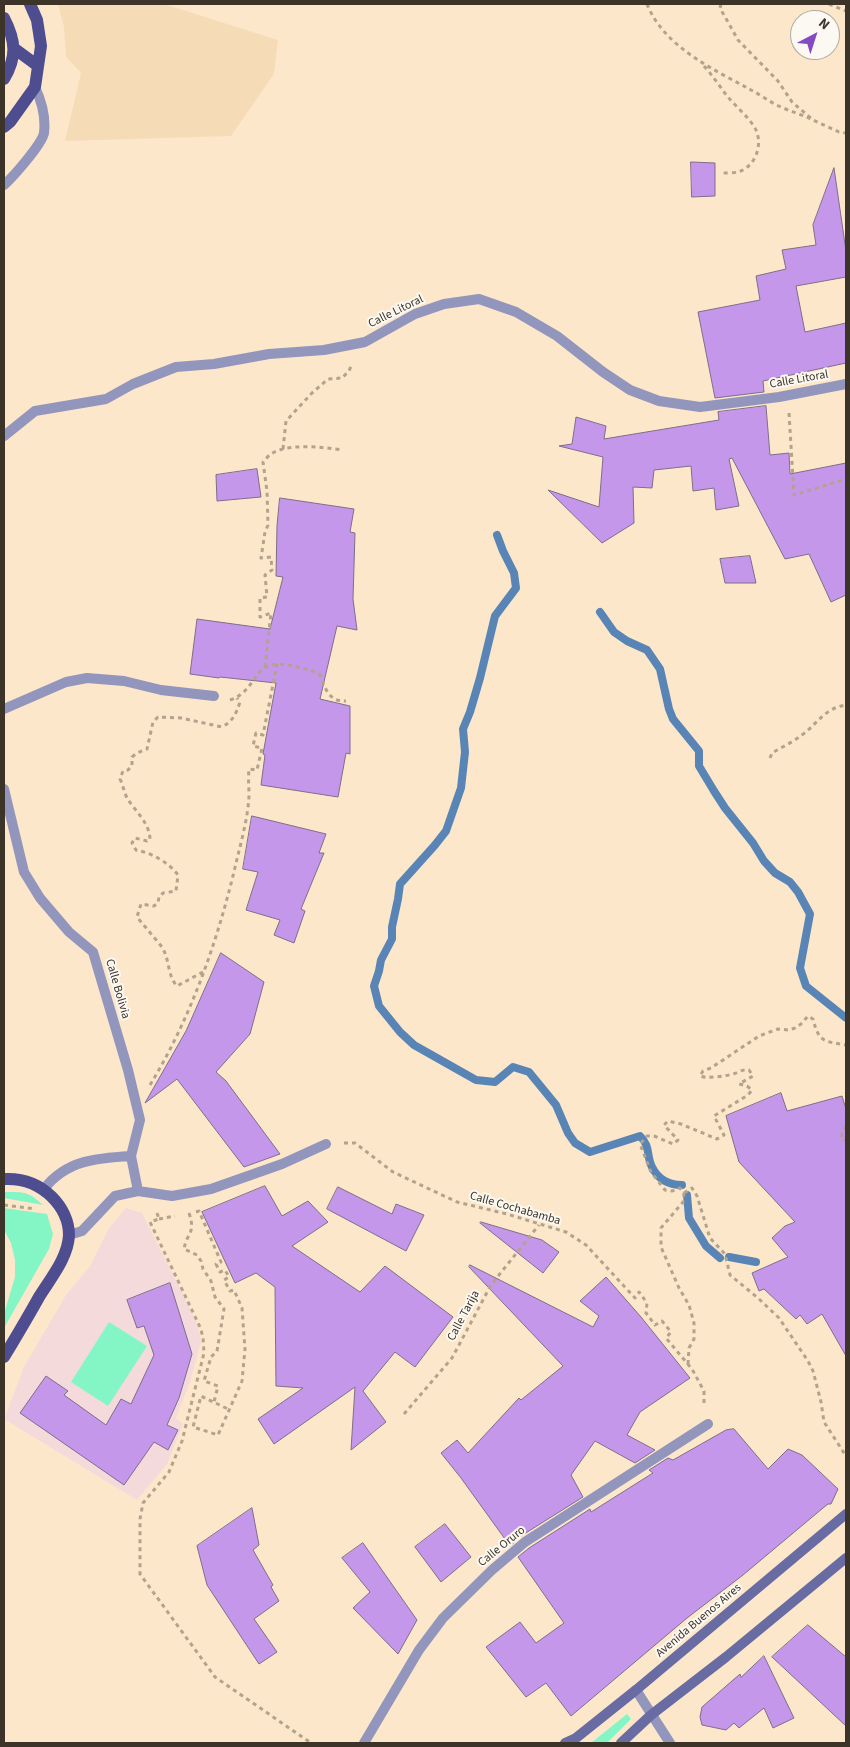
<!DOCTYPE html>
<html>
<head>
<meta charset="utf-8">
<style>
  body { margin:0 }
  #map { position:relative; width:850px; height:1747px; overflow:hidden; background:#fde7ca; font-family:"Source Sans 3",sans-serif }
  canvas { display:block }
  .frame { position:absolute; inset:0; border:5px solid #3c3428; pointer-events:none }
  .north { position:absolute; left:790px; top:10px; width:50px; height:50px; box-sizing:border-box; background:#fcf8f2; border:1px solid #afaaa1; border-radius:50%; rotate:40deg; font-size:14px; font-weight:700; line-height:20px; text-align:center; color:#3c3428 }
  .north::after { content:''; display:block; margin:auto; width:18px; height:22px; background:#844ac1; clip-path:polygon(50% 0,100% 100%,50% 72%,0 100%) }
</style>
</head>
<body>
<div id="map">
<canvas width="850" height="1747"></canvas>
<div class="frame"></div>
<div class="north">N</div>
</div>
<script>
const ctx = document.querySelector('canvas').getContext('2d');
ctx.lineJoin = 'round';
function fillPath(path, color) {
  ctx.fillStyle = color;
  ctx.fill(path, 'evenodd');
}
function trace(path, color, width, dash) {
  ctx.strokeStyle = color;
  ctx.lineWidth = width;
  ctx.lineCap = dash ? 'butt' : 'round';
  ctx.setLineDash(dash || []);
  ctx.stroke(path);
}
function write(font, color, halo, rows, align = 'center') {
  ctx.font = font + ' "Source Sans 3",sans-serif';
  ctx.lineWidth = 4;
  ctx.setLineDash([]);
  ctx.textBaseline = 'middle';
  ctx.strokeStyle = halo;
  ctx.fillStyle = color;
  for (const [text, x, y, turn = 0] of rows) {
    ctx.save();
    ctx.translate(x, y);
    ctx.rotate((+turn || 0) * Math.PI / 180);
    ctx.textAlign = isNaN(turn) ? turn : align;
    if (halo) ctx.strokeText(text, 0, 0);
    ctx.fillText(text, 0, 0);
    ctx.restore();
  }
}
const built = new Path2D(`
  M58,4H164L278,40L274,74L231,136L65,141L81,73L66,57L64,27Z`);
const education = new Path2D(`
  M126,1208L142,1213L198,1325L201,1342L190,1382L176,1418L183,1424L167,1464L137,1500L4,1419L24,1367L66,1295L90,1266L109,1228Z`);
const green = new Path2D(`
  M4,1192C24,1192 28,1191 43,1205L4,1198Z
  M4,1208L47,1214L53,1234L49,1249L4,1328V1314L15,1277V1260L11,1243L4,1230Z
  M109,1322L147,1346L108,1406L71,1382Z
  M627,1714L631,1719L607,1743H591Z`);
const stream = new Path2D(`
  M497,535L503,551L514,573L516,588L495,616L480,678L470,712L463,729L465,752L461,788L446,831L435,845L400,884L398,899L392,927V939L381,960L379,971L374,986L379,1006L400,1032L414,1045L476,1080L495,1082L513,1067L529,1072L556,1105L568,1133L575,1143L590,1152L640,1136C651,1147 646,1155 652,1167C658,1179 669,1185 682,1185
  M600,612L614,632L627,641L647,650L660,669L669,709L673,719L699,751V766L714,791L725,808L753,843L764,861L775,873L790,882L798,892L810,914L800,968L806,986L846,1018
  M687,1195L689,1218L706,1246L720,1258
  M729,1257L756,1262`);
const building = new Path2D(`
  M691,162L715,163V196L692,197Z
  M834,168L846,251V277L796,286L805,332L846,323V363L763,381L764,392L715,398L698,312L760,300L756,276L786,269L782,250L816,245L813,225Z
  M766,406L770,455L789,453L790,474L846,463V595L831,602L809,554L785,559L732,458L729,459L739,506L716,510L714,488L693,491L691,466L654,470L652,488L633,487L634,523L602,543L548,490L599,507L603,457L559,446L572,444L576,417L606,426L604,439L719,420L718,412Z
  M257,469L261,497L217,501L216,475Z
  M280,498L354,509L350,532L355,533L353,599L357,630L337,626L320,699L350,706V754L346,753L338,797L261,785L265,755L263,754L276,683L220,677L219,678L190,674L197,619L270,629L283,577L276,576L277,526Z
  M750,556L756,583H725L720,559Z
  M252,816L326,834L319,853H324L301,909L305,911L294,943L274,935L280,920L246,910L258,872L243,869Z
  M221,953L264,982L250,1034L216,1072L226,1081L280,1154L244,1167L177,1079L145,1103L186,1031Z
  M781,1093L787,1111L842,1096L846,1109V1356L822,1314L807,1324L800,1315L796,1319L764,1289L759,1291L752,1273L788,1257L772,1238L785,1226L795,1222L739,1162L726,1116Z
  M265,1186L282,1216L308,1201L328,1222L292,1246L360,1292L385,1266L453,1317L415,1367L395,1352L363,1391L386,1422L351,1450L355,1387L274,1444L258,1419L303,1388L276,1386L275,1287L256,1273L235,1283L202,1212Z
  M338,1187L392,1214L396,1204L424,1215L406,1251L327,1209Z
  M481,1222L542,1240L559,1252L543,1273L480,1223Z
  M470,1265L593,1327L599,1316L580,1301L606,1277L641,1317L690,1378L640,1412L627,1435L655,1450L635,1463L595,1441L571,1475L583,1497L521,1536L510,1546L461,1478L441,1453L457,1440L468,1453L519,1398L521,1400L563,1366L469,1267Z
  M170,1283L192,1354L179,1398L167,1425L178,1430L168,1450L154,1442L124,1485L20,1413L46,1376L68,1391L64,1395L106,1425L121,1399L131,1404L154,1355L144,1326L137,1328L127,1300Z
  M734,1429L768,1469L788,1449L802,1455L838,1489L831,1504H828L823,1508L743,1575L687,1618L571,1716L546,1683L526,1697L486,1647L520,1622L536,1643L564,1623L518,1557L529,1548L590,1509L591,1512L653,1473L649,1470L668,1458L673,1460L726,1430Z
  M252,1508L259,1545L253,1550L273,1585L271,1587L279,1601L254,1619L277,1652L259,1664L207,1585L197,1546Z
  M445,1524L471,1557L441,1582L415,1547Z
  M363,1543L417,1620L398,1654L353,1608L370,1592L342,1558Z
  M808,1625L846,1657V1726L772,1657Z
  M764,1656L794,1718L773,1728L764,1708L739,1728L734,1723L726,1730L702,1725L700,1717L702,1707L740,1674L741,1677Z`);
const path = new Path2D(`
  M647,4C664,47 713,69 751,90C761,95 771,103 781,107C792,112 803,115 813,120
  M721,4L720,8L738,40L778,81L792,102L813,120L839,132L846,133
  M829,4L846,11
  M704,66C713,76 720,87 728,97C737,108 750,118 756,130C763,146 755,167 738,172C734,173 727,173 723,173
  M789,413L794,495L846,479
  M283,449L286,421L312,393L328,379L342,378L349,371L352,364
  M265,667L271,613L260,617V598L267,597L265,575L272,570L271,557L261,558L265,532L268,525L267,491L263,462C265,460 268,456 271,454C287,443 323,447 342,450
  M230,700C261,690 249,654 298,667C305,669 314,670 320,675C325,687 328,702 346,701
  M770,758L772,753C782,747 793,742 802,735C818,723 825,708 846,705
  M203,972L177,986C167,975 170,960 162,947L137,917L141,904L154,906L158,903L159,897L163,893L176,891L178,875C168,862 152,853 136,850L132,843L135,838L147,841L150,840C150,823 135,811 127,798C124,792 123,785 120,779L123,771L128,770L132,766V757L137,753L147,749L153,722L158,717L181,718L222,727C233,721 236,714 240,702L237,698
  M150,1085C192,1016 219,937 237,859C242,839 248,816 249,796C249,787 248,778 249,769L257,770L262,748L253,746L256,733L263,735L277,664
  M846,1126L842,1133V1139L846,1141
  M344,1143H355L393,1172L457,1202L507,1214L566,1232L586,1245L635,1298L639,1292L647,1303L646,1313L655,1325L662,1321L671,1332L666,1338L692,1369L704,1391V1407
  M684,1193L692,1188L697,1196L710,1238L725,1254L730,1275L758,1298L779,1318L808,1361L813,1371L821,1402L824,1422L846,1456
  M4,1205L35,1209
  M196,1212L199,1211L221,1262L216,1264L220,1272L225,1270L229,1277L224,1280L230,1291L234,1290L242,1308L245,1349L242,1381L218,1435L193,1427L201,1396L230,1410
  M157,1213L159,1219L150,1222L200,1327L203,1337L204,1353L182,1441L169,1472L143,1503L140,1519V1574L215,1677L311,1743
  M189,1213C196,1234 187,1232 184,1249L197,1255L201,1261L203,1269L211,1281L215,1297L224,1309L217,1351L211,1357L204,1381L218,1386L214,1402
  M159,1219L175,1216
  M688,1364L689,1348L694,1339V1323L689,1305L679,1288L661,1247V1228L683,1202L684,1193L680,1188L672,1191L665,1190L651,1172L640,1144L647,1136H654L673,1144L678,1140L664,1125L668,1121L681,1124L717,1139L724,1135L714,1116L748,1095L752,1090L747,1086L739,1084L753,1076L749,1070C742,1069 740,1072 733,1074C726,1076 706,1079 700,1076L703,1071L711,1068L759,1036L778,1029L789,1030L795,1028L801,1024L808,1016L813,1019C819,1043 824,1041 846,1045
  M404,1414L452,1358L491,1285L539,1225`);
const street = new Path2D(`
  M4,185C13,177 42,144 44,133C46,116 42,102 35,87
  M4,436L35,411L106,399L133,384L176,367L214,364L269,354L324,350L365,342L415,314L444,304L479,299L516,312L557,336L603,372L630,390L659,401L700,407L779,397L846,384
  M4,709L66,682L87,678L124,681L161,690L214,696
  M4,789L24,872L40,898L69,932L93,952L128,1070L140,1120L131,1156L138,1191
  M44,1189C66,1160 97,1158 131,1156
  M69,1235L82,1231L115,1196L138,1191L172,1196L211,1189L282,1164L326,1144
  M636,1690L670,1743
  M364,1743L419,1650L443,1618L492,1570L525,1542L708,1424`);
const secondary = new Path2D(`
  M565,1743L576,1738L636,1690L846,1514
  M621,1743L651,1715L726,1657L846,1558`);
const primary = new Path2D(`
  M4,18C16,41 17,57 4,79
  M15,49L38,66
  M4,127L10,122L35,87L41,46L37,20L30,4
  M4,1179C23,1178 39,1184 52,1197C62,1207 69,1221 69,1235C68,1258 50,1279 39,1297C28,1317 16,1337 4,1357`);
const streetNames = [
  ["Calle Litoral",396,312,-26],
  ["Calle Litoral",799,380,-10],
  ["Calle Bolivia",117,989,74],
  ["Calle Cochabamba",515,1209,16],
  ["Calle Tarija",464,1316,-62],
  ["Calle Oruro",502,1547,-39],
  ["Avenida Buenos Aires",699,1621,-40]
];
fillPath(built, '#f6dbb7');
fillPath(education, '#f5dadb');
fillPath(green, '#84f6c5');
trace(stream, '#5885b5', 8);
fillPath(building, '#c597eb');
trace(building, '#7c6e89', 1);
trace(path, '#b3a28c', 3, [4, 4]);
trace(street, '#9295bc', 10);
trace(secondary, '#696ba3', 10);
trace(primary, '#4d4d90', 12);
write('12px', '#3c3428', '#fcf8f2', streetNames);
</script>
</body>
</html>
